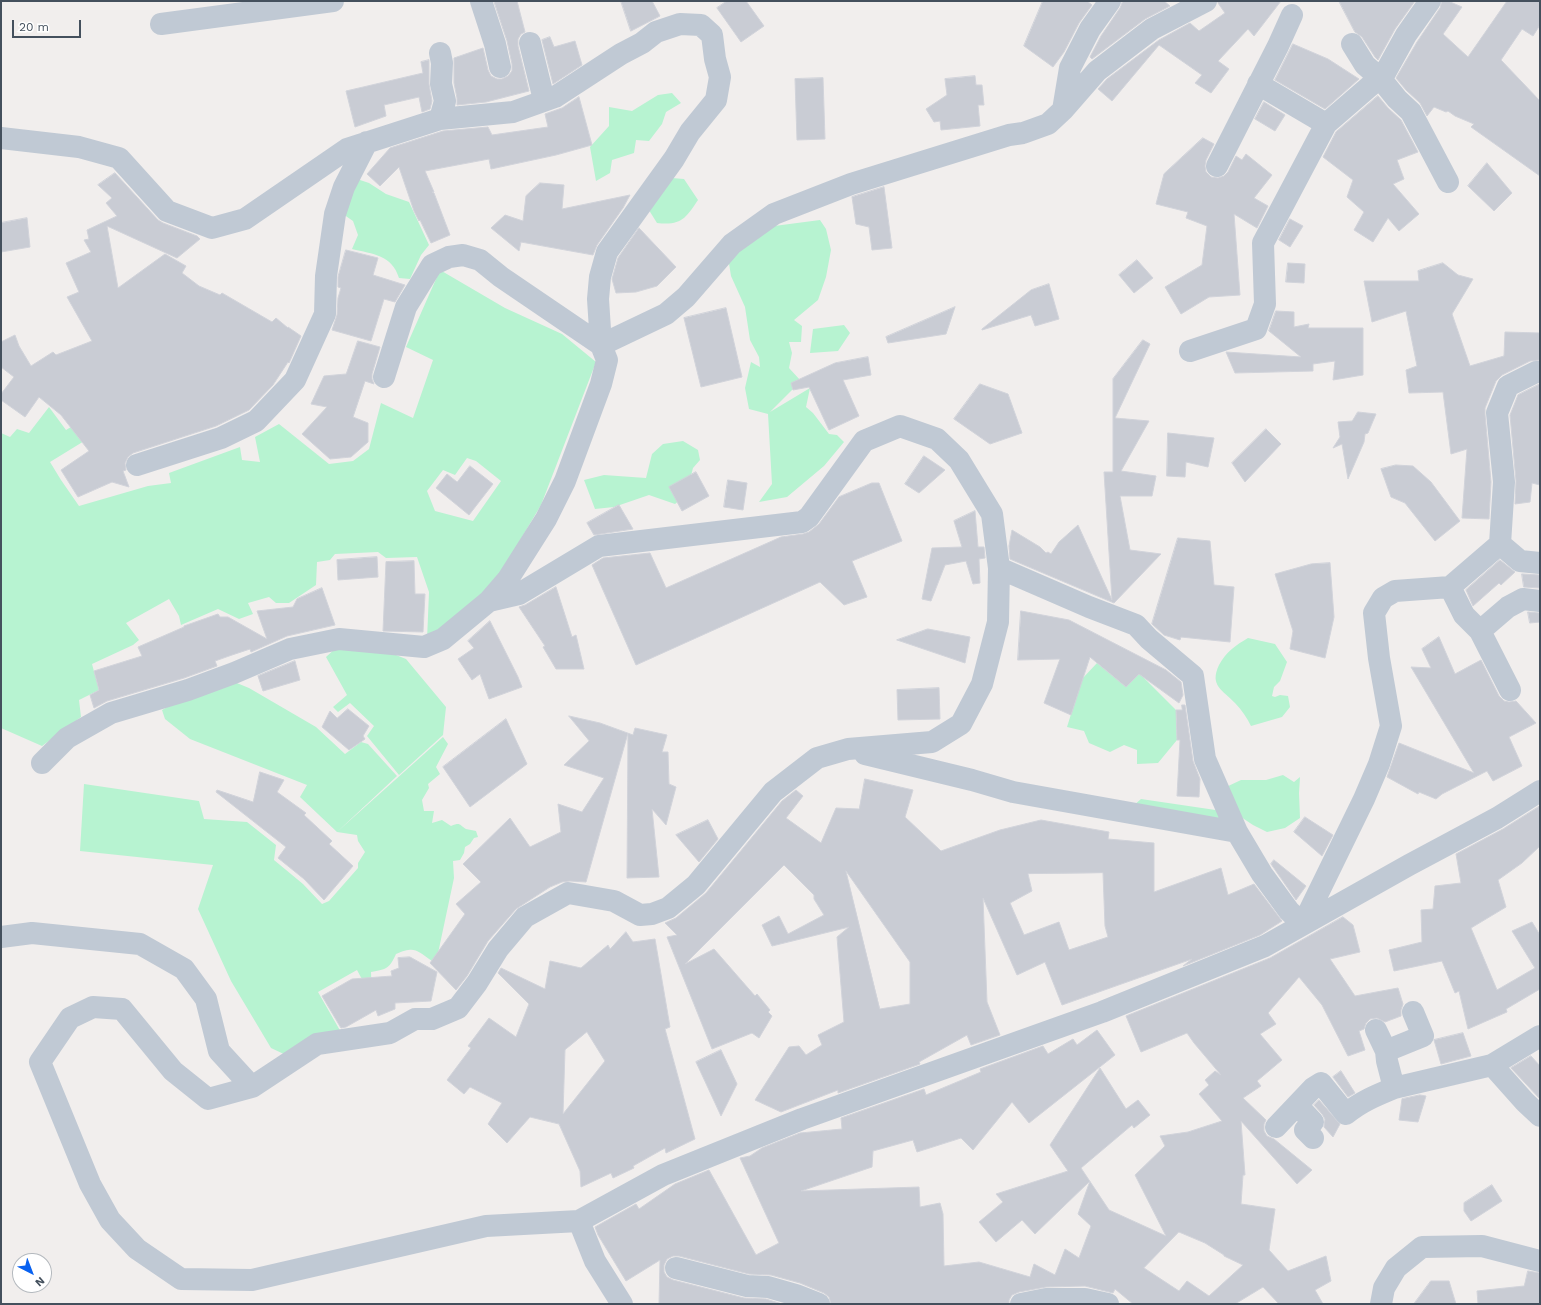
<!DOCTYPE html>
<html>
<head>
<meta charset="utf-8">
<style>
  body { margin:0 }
  #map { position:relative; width:1541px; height:1305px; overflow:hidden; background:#f1eeed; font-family:"Work Sans",sans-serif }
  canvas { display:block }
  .frame { position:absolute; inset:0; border:2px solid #44505d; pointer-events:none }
  .north { position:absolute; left:12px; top:1253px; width:40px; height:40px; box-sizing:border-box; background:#fff; border:1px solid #b4b9be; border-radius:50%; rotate:138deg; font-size:11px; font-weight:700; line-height:16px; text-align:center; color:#44505d }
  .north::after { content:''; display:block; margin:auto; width:14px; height:18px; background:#0861f0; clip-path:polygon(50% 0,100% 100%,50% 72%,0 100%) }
  .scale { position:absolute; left:12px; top:20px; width:69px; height:18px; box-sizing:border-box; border:2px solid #44505d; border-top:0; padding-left:5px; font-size:12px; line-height:14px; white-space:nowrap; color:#44505d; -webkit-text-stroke:3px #fff; paint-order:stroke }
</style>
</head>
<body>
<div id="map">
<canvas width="1541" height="1305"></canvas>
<div class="frame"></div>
<div class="north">N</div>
<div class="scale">20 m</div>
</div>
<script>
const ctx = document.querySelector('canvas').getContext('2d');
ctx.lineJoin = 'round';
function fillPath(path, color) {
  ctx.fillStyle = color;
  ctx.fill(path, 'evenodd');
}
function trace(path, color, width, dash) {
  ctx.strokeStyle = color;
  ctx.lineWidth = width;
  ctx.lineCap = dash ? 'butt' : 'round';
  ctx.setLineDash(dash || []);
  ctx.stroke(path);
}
const green = new Path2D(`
  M672,93L681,103L666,112L662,124L649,141L636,140L634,153L612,160L610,173L596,181L590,147L609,126V107L632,111L658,95Z
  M672,178L684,179L698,200C686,218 681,226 657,223L647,207Z
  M357,179L369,183L386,194L409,202L429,245L421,255L410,279L399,278C392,255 373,254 352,249L358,235L353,221L340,212Z
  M820,220L826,229L831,250L826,277L818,300L794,320L802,326L801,342H789L792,353L789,368L801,381L770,412L810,388L806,407L813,413L829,434L837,435L844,442L824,466L787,497L759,502L772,484L768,414L749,409L745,388L751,362L760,367L759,357L750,340L745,307L731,276L728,257L759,228Z
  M440,270L505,308L562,334L596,362L541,505L490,591L427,640L429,592L417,557L386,558L378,552L335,554L330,560L317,562L316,585L289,603H276L269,597L248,603L253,614L239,619L218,609L181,625L179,616L169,599L126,623L139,640L133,645L92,664L99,690L79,700L81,717L42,746L1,728V433L10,437L17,429L29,433L49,407L66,430L84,419L94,435L50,462L61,480L79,506L148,486L171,483L169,473L240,447L242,460L260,462L255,437L279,424L329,464L353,461L369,449L381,403L413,418L433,360L406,347ZM467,458L476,461L501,481L473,521L435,511L427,491L443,470L455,475Z
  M844,325L850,333L838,351L810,353L813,329Z
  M683,441L698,450L700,460L693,468L686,495L675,504L649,495L614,507L595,509L584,480L604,475L646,478L652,454L663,444Z
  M1248,638L1275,644L1287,662L1280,681L1274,687L1272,696L1275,697L1280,695L1288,696L1290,707L1282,717L1251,726C1247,718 1242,710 1235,703C1223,690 1209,686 1219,665C1226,652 1236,645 1248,638Z
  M338,646H373L406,659L446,707L443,735L399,775L367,736L374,726L350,703L338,712L333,707L347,695L326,657Z
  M1097,663L1126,687L1139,673L1176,710L1177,740L1158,763L1137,764V750L1124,745L1110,752L1089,743L1084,731L1067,727L1082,679Z
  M222,677L249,688L316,727L345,754L361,742L368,744L397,776L337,832L300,797L307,785L190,739L165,719L162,710Z
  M443,737L448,744L436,767L440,774L428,784L429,788L422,800L424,811H434L432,823L442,820L451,826C461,822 459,825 466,829C469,830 473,830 476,831L478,837L474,838L470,844L465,847L464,853L460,860L453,861L454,878L437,958L432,961C416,950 415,946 396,954C389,969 387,969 371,972L372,998L357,970L318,992L342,1034L288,1056L271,1048L231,981L198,909L213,865L80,851L84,784L199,801L204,819L247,822L276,845L274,860L303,884L322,904L329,901L358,868V863L365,852L358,841L357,835L337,832Z
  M1283,775L1294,782L1300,777L1299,793L1300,818L1285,828L1267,832L1253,825L1238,815L1224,788L1241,780H1266Z
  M1141,799L1229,812L1233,822H1152L1131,824L1128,822L1118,819Z`);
const building = new Path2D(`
  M494,1H517L525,32L521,34L518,39V46L529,91L486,102L457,105V98L454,83V58L483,48L488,70L491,76L497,79H502L508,76L512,71V64L507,41Z
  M621,1H652L660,16L631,31Z
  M727,1H746L764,26L741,42L717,8Z
  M1043,1H1087L1092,5L1079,23L1064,52L1053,67L1024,46Z
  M1123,1H1164L1170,6L1145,19L1092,59L1090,57L1101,36L1120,8Z
  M1218,1H1281L1254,36L1248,29L1218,61L1229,69L1211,93L1195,83L1202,75L1159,45L1112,101L1098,89L1107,79L1159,40L1190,23L1199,31L1225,13L1218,3Z
  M1339,1H1415L1395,29L1378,60L1375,57L1362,37L1355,32Z
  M1442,1H1448L1462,7L1443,34L1468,57L1507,1H1540V25L1533,36L1522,29L1501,60L1540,101V176L1471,127L1474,124L1455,116L1448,111L1446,112L1434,107L1427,116L1420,103L1406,90L1396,78L1417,42L1440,8Z
  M550,37L554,47L575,41L582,65L553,84L542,40Z
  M1293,44L1328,59L1359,79L1325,109L1275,80Z
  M429,60V84L432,101L430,109L422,112L419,97L384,105L386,116L355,127L346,91L423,73L421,62Z
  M975,76L976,85H982L984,105H978L980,126L941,130L940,121L934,122L926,109L947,95L945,79Z
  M823,78L825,139L797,140L795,79Z
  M1378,96L1388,108L1401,120L1418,152L1397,160L1404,179L1393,184L1419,214L1399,231L1388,218L1373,242L1354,230L1364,212L1347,197L1353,180L1323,157L1336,132Z
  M579,97L592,145L556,155L491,169L489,159L425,171L434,192H432L434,193L450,235L431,243L420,220L419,221L414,211L399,167L380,186L367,174L390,148L443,131L488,127L492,135L548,127L545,114L562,108Z
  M1264,102L1285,115L1275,131L1255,119Z
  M1203,138L1214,144L1206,160L1205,166L1206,172L1211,177L1218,178L1224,176L1228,172L1236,156L1242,160L1246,154L1272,175L1254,198L1268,206L1257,228L1234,214L1240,295L1209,297L1181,314L1165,287L1202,265L1207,226L1186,218L1188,212L1156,204L1164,174Z
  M1487,163L1512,193L1494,211L1468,186Z
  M115,173L158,220L163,223L197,236L200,239L177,258L107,226L118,288L165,254L186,266L182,273L199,286L220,295L222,293L272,322L276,318L288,328V327L301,336L289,363L288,362L273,385L249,410L216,426L133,453L128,457L125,463L126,470L123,471L129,487L112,482L78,497L61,470L89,451L61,415L39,397L25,417L1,400V394L14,377L1,367V342L15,335L19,346L31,366L53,352L56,355L92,341L67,297L79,292L66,263L91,252L84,240L89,239L87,230L117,216L106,203L112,198L98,185Z
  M540,183L564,185L562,209L630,195L623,208L597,245L593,255L521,242L519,251L491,228L505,215L523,221L526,196Z
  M884,187L892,248L872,250L869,227L856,224L852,197Z
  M27,218L30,247L1,252V223Z
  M1290,219L1303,226L1290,247L1279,240Z
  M639,228L676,267L657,286L636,292L616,293L612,279L618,258Z
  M346,250L378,258L373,275L405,285L395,302L384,299L371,341L332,330L337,315L338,298L341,288L338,287V277Z
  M1137,260L1153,278L1134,293L1119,275Z
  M1288,263L1305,264L1304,283L1286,282Z
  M1443,263L1458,275L1473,279L1452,314L1470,366L1504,356L1505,332L1540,333V360L1530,361L1502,375L1496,381L1485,408V414L1491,482L1489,519L1462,518L1467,449L1451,454L1443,392L1409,393L1406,370L1417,366L1406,311L1372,322L1364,281H1419L1418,271Z
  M1049,284L1059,319L1035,326L1031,315L982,330V329L1031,290Z
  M955,307L946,334L888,343L886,337Z
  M726,308L742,377L701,387L684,318Z
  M1276,311L1294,312V327L1309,324L1308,328H1363V375L1333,380L1335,361L1313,364V371L1235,373L1226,352L1301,357L1269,331Z
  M1143,340L1150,344L1115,418L1149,421L1121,471L1156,476L1152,496H1120L1130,550L1161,554L1114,603L1010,559L1009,546L1012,530L1040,547L1046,553L1048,552L1051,554L1059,542L1078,525L1112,600L1104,472H1113V379Z
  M358,341L380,347L372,374V379L374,384L365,381L353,417L368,423V442L351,457L330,459L302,434L327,407L311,404L324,376L346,374Z
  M868,357L871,375L843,380L859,416L829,430L809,387L793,390L791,383L835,363Z
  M980,384L1008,394L1022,433L990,444L954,419Z
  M1540,384V485L1532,483L1530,502L1515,504L1516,481L1510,415L1518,395Z
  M1358,412L1376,414L1368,433L1365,434L1364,442L1348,479L1342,444L1333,448L1340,437L1338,422L1352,421Z
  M1266,429L1281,444L1245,482L1232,463Z
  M1168,433L1214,438L1208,467L1186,462L1185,477L1167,476Z
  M924,456L945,470L919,493L905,484Z
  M1396,465L1413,466L1431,482L1460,521L1435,541L1405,503L1391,497L1381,469Z
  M470,466L493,484L469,515L436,488L447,474L457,482Z
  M696,472L709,496L682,511L669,487Z
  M728,480L747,483L743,510L724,507Z
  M872,483H879L902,541L852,561L867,597L844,605L820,582L636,665L592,565L603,558L650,553L666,588L781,537L803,534L809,532L819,524L839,497Z
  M619,505L633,529L594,535L587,523Z
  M975,511L978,547H984L985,558L979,559L980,583L973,584L966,561L945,565L931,601L922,599L932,548L962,547L954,521Z
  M1178,538L1210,541L1214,585L1234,587L1230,642L1181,637L1180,640L1164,635L1152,624Z
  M377,557L378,577L338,580L337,560Z
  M1500,560L1515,572L1501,585L1499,583L1473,606L1466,590Z
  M414,561L415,594H425L423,632L383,631L386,562Z
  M1330,563L1334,617L1325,658L1290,649L1293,631L1275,574L1311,564Z
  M1522,574L1540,575V588L1524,587Z
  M556,587L572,637L576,635L584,669H556L543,647L545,646L519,607L525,605Z
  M322,588L335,625L287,636L251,652L250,649L232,655L215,661L217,666L184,678L107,701L94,708L90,695L99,690L94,671L142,656L138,647L184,627V626L218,614L220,617H228L267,639L257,611L293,607L297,599Z
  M1021,611L1069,620L1166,670L1181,682L1183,695L1179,703L1139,674L1126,687L1090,657L1071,715L1044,703L1060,659L1018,660Z
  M1528,612L1540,613V622L1530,623Z
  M490,621L518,677L522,687L489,699L480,674L472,680L458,659L474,648L468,641Z
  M928,629L970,637L965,663L897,640Z
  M1439,637L1455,674L1481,660L1499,696L1504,701L1509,702L1516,701L1536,723L1509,737L1522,766L1493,781L1487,771L1442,794L1436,799L1419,792L1418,794L1387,777L1399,743L1474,773L1411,667L1431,668L1422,649Z
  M295,661L300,680L263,691L258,676Z
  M939,688L940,719L898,720L897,690Z
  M1182,705H1185L1193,761L1200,779L1199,797L1177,796L1180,740H1177L1176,710H1182Z
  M348,709L369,726L363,736L365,739L349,750L322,727L330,711L337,718Z
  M569,716L600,723L633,735L635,728L667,735L662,752H668L669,784L676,787L666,825L652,809L659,877L627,878L628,733L586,882L570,881L562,882L550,887L516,909L488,941L467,976L456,990L430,963L465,914L456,904L481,882L463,864L510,818L530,847L561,832L558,804L582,812L604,778L564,765L589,741Z
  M506,719L527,764L470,807L443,767Z
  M260,772L284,780L277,792L306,813L304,815L332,841L329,844L353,866L324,900L304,879L278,858L286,847L216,792L217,790L253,802Z
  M865,779L913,790L905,817L941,851L1000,830L1041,820L1109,832L1108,839L1154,843V892L1221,868L1228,895L1254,884L1282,921L1260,935L1183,966L1192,959L1062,1005L1045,962L1017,975L983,898L987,1002L1000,1035L971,1045L967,1035L919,1062L920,1064L838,1093V1090L781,1112L755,1100L789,1047L799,1046L806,1055L822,1045L818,1035L844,1022L837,937L849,927L772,946L762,925L779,916L788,934L824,915L814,899V895L784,865L685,964L714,949L755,996L757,994L770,1010L768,1012L772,1016L759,1038L752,1033L712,1049L667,937L677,935L665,923L676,918L706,893L782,801L796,790L803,796L786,818L821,843L836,808L859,809ZM846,871L910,962V1004L880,1009ZM1103,873L1105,926L1108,937L1069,950L1059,922L1024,935L1010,903L1032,891L1028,874Z
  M1540,806V846L1522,863L1498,880L1506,907L1471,928L1497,990L1535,968L1512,931L1532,922L1540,935V989L1506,1009L1507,1012L1468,1029L1459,991L1455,993L1442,961L1394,971L1389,950L1422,942L1421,910L1433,909L1435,886L1461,883L1456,854L1503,829Z
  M1305,817L1333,835L1322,856L1294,832Z
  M708,820L718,839L699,862L676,835Z
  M1274,860L1306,886L1296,900L1271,864Z
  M1343,917L1353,925L1360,952L1330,959L1355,996L1398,988L1403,1004L1401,1010V1016L1385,1022L1377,1018L1370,1019L1366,1023L1364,1029L1359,1031L1365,1050L1348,1056L1322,1005L1299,977L1268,1013L1276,1024L1260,1034L1282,1060L1257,1081L1261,1086L1243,1098L1266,1120L1264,1124V1131L1267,1136L1274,1139L1312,1170L1297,1184L1241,1121L1245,1175H1243L1241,1204L1275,1209L1269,1250L1288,1271L1326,1256L1331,1281L1315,1290L1323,1304H1279L1263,1287L1235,1304H1133L1115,1289L1113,1293L1085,1286L1046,1287L1019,1292L1012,1295L1009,1300V1304H831L829,1297L824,1293L800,1283L771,1275L749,1274L679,1256H673L667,1259L664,1265V1272L667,1277L673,1280L744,1298L766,1299L782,1304H659L660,1260L626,1281L598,1235L595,1227L636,1204L639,1209L675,1184L709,1170L756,1255L779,1243L740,1158L750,1156L762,1148L800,1133L842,1129L841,1118L924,1089L926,1095L981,1072L980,1069L1043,1046L1048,1054L1073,1039L1077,1045L1097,1030L1115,1055L1029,1123L1012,1102L973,1150L961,1138L917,1152L913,1140L873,1151L872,1167L801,1191L919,1187L920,1207L940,1203L943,1214L944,1266L979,1262L1030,1277L1034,1264L1055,1275L1065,1249L1079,1258L1091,1226L1078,1214L1090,1181L1035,1234L1022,1220L996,1242L979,1222L1003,1202L996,1194L1068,1171L1050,1145L1100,1068L1126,1109L1138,1100L1150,1115L1134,1128L1132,1125L1081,1168L1109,1210L1166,1236L1135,1175L1165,1146L1160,1136L1188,1132L1222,1121L1199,1094L1209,1085L1205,1080L1215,1071L1221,1075L1194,1043L1187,1033L1141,1052L1126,1016L1270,958ZM1179,1232L1205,1243L1224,1255V1256L1243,1265L1209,1296L1187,1281L1179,1291L1144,1268Z
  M626,932L633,942L655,939L670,1027L665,1029L695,1139L666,1153L665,1148L633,1166L634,1168L613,1178L611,1173L581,1187L580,1171L559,1124L530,1117L507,1143L488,1124L502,1103L470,1087L464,1094L447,1080L471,1048L468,1046L489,1018L516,1037L529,1004L498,973L501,968L545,989L550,961L581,968L608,945L610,949ZM587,1032L605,1061L563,1114L565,1050Z
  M410,957L437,972L431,1001L395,1003V1009L378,1016L376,1010L346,1027L341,1028L322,996L352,979L392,976L391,971L399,968L398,958Z
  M1463,1033L1471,1056L1441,1064L1434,1040Z
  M721,1050L737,1084L721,1116L696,1062Z
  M1531,1056L1540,1066V1099L1511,1068Z
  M1341,1071L1355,1093L1348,1097L1333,1077Z
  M1420,1095L1426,1096L1418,1122L1399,1120L1402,1099Z
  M1319,1100L1340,1124L1333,1137L1324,1127L1325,1119L1322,1114L1314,1105Z
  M1492,1185L1502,1201L1471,1221L1464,1211V1203Z
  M1528,1271L1540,1273V1304H1478L1477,1291L1524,1286Z
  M1431,1281H1449L1456,1304H1414Z`);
const street = new Path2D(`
  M481,1L495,44L500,67
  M161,24L333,1
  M530,43L544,100
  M1352,44L1365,65L1380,78L1397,99L1411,112L1448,182
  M1258,84L1326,124
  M1063,110L1097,71L1152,29L1206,1
  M440,119L445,101L441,84L442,63L440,53
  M1,138L79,147L119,158L167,211L212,228L245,219L347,149L440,119L513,112L555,97L621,54L642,43L656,32L680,24L701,25L712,35L715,59L720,77L716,100L690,132L674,159L607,252L600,277L598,299L601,345L666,314L686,297L732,244L774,214L851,184L1009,135L1023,133L1048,124L1063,110L1070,68L1090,29L1110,1
  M1217,166L1278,46L1292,15
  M1190,351L1256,329L1265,304L1263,243L1326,124L1385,73L1406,35L1430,1
  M384,377L406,307L432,265L449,257L463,255L480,260L501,277L601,345L607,360L601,384L565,481L546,519L508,579L489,601L519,594L599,546L802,522L809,517L864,441L900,426L937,439L959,460L992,514L999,568L998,622L982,684L961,724L932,742L848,749L817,758L773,792L696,885L668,908L652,914L640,915L614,901L568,893L525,917L498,949L477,983L458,1008L432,1019H415L390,1033L317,1044L252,1087L208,1099L173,1071L122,1009L93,1007L70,1018L40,1062L90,1184L110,1220L137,1249L181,1279L252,1280L486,1226L579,1221L663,1175L802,1119L1102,1012L1265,946L1409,865L1497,818L1540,791
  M137,465L221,438L256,421L295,380L325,314L326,276L335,214L344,187L367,142
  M1500,544L1520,561L1540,563
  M999,568L1089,607L1136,625L1149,639L1193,676L1205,759L1237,832L1262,874L1289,911L1303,924L1364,799L1379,764L1391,726L1379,658L1374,613L1383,598L1395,591L1450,587L1500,544L1504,482L1497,413L1508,386L1536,372H1540
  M1450,587L1464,615L1480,631L1510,690
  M1480,631L1508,607L1523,599L1540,601
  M865,754L972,780L1013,792L1237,832
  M42,763L67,738L111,713L188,690L234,673L290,649L339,639L424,647L443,639L489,601
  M1,937L32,933L140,944L184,969L206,999L219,1051L252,1087
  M1376,1030L1386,1051L1423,1036L1413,1012
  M1492,1065L1525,1102L1540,1116
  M1394,1088L1492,1065L1540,1036
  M1297,1105L1313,1122L1305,1130L1313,1138
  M1276,1127L1313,1088L1321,1083L1346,1114C1360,1102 1377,1095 1394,1088L1387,1061L1386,1051
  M579,1221L595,1261L622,1304
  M676,1268L747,1286L768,1287L796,1295L819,1304
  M1021,1304L1046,1299H1085L1108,1304
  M1381,1304L1384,1288L1396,1268L1422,1247L1482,1246L1540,1261`);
fillPath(green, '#b7f3d1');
fillPath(building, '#c9ccd4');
trace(building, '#d1d3da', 1);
trace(street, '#c0c9d4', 22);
</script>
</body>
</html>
